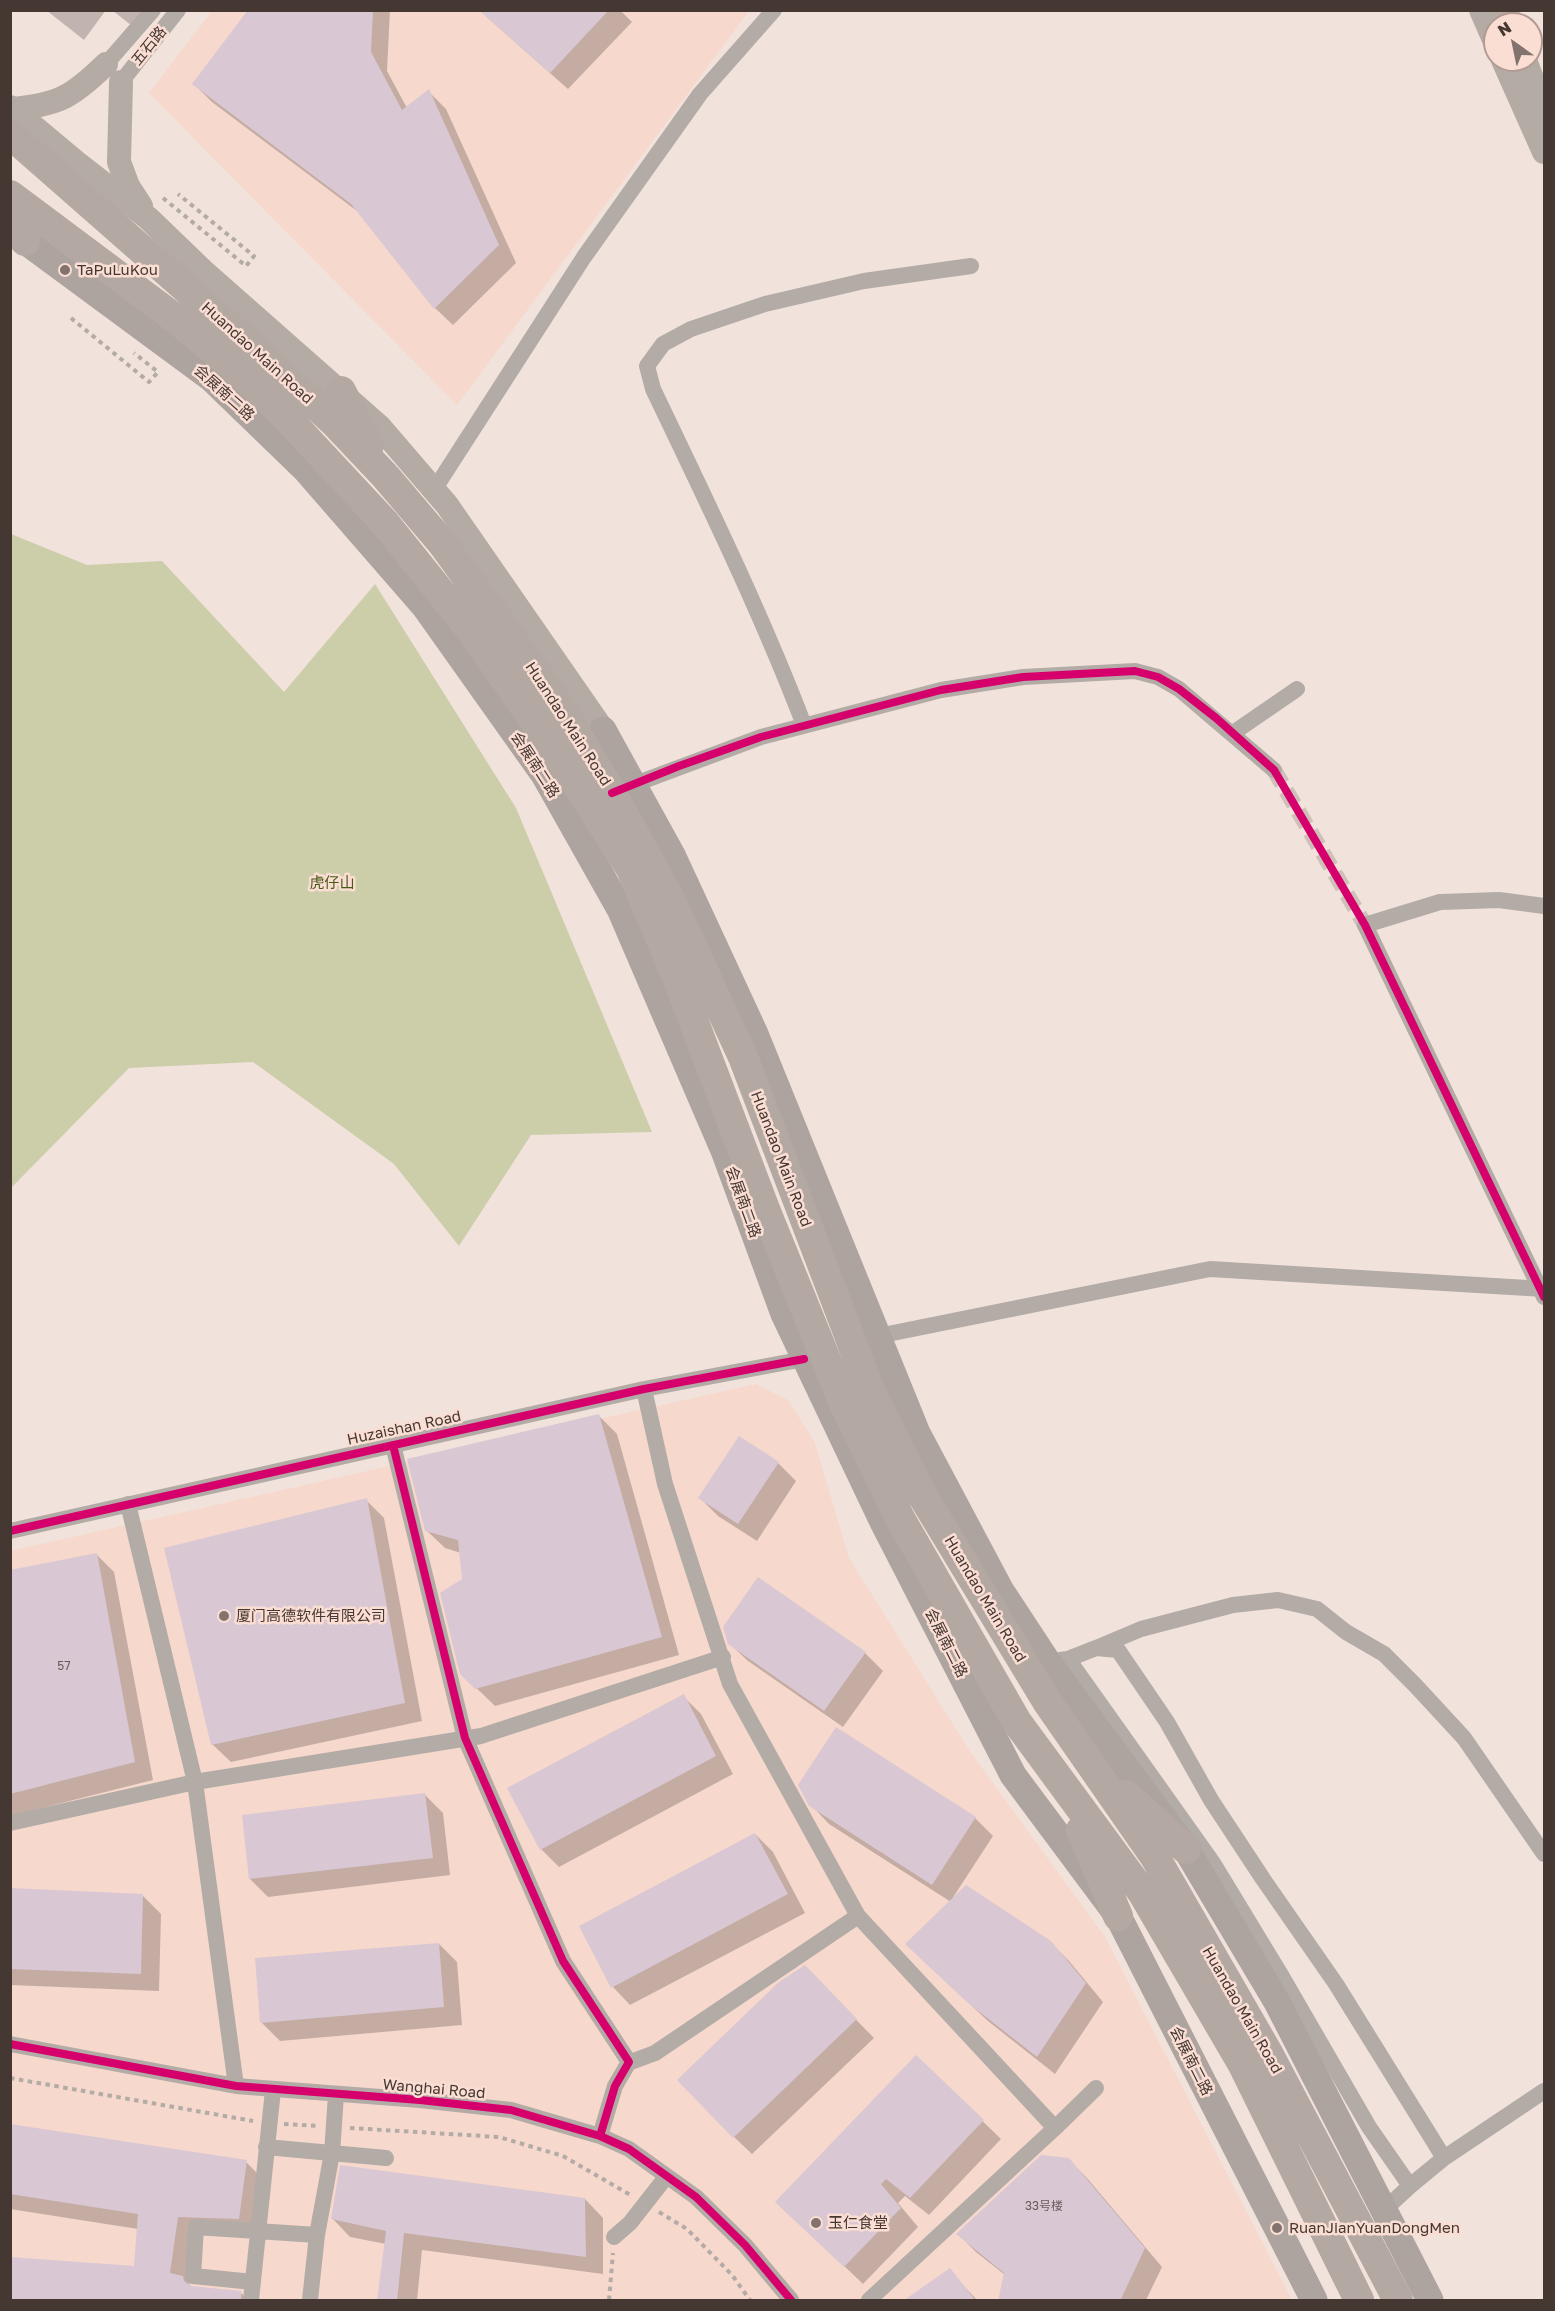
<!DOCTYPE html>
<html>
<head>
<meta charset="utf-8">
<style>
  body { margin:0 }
  #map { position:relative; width:1555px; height:2311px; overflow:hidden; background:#f2e2dc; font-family:"Golos Text",sans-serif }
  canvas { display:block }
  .frame { position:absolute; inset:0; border:12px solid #453732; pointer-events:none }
  .north { position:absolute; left:1483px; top:12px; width:60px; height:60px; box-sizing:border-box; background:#fbded3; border:2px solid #b29b93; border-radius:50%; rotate:327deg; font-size:16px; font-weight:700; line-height:24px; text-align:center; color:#453732 }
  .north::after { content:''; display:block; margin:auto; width:21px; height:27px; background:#82736e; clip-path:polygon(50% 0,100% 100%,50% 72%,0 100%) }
</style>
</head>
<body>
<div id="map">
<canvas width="1555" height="2311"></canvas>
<div class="frame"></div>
<div class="north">N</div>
</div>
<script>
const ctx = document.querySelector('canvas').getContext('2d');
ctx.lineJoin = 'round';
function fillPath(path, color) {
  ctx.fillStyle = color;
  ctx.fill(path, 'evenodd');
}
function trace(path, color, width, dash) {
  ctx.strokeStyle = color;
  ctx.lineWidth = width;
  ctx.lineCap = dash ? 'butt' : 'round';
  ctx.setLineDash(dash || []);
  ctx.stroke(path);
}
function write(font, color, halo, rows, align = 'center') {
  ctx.font = font + ' "Golos Text","Noto Sans SC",sans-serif';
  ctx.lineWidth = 5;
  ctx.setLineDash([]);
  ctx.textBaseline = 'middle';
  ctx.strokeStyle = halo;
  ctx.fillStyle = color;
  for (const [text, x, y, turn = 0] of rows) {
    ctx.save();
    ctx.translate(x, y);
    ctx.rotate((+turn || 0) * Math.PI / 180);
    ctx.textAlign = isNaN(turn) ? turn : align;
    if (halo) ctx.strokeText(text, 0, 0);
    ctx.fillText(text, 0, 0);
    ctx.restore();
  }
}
const built = new Path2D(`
  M212,11H749L457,405L149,93Z
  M756,1384L788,1400L814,1441L849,1558L969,1750L1105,1937L1292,2300H11L10,1551Z`);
const green = new Path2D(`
  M11,534L87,565L162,561L284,692L375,584L516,808L652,1132L531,1135L459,1246L394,1164L253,1062L129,1068L11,1188Z`);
const shadow = new Path2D(`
  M46,10H106L84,40Z
  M112,10H144L132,26Z
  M250,10H390L387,71L407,108L428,91L446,109L516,263L453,325L435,308L361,214L212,102L194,84Z
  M479,10H620L632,22L568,89Z
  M599,1416L617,1434L679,1655L495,1706L462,1674L463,1580L461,1553L445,1548L426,1530Z
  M740,1438L778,1463L796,1481L757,1541L718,1516L700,1498Z
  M366,1500L384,1518L422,1721L231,1762L212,1744Z
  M96,1554L114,1572L153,1780L10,1816V1572Z
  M729,1643L865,1653L883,1671L843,1727L748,1661Z
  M683,1696L701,1714L733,1774L559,1867L541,1849Z
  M425,1795L443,1813L450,1875L268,1897L250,1879Z
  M811,1805L975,1818L993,1836L952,1899L1050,1942L1069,1961L1103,2002L1055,2074L988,2021L925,1962L951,1902L829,1824Z
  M755,1834L773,1852L805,1913L630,2005L613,1987Z
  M10,1889L143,1896L161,1914L159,1991L10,1985Z
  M439,1944L457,1962L462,2025L280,2041L262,2023Z
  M822,1985L874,2038L752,2154L734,2137Z
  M916,2057L1001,2139L929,2215L905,2196L898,2203L918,2227L863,2284L795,2219Z
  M10,2126L246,2162L264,2180L257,2237L196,2234L189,2284L193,2288L241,2293L248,2300H10L135,2268L138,2229L10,2209Z
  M1069,2160L1087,2178L1162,2267L1146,2300H999L1005,2275L976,2252L958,2234Z
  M585,2199L603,2218V2274L422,2250L417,2300H346L379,2299L386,2244L350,2237L332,2218Z
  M949,2270L977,2300H907Z`);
const building = new Path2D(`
  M248,10H373L371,52L402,110L429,89L499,245L434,309L351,204L192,84Z
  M479,10H609L550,73Z
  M599,1414L662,1637L475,1689L460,1674L440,1593L462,1579L458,1540L425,1531L407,1459Z
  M739,1436L779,1462L738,1524L698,1498Z
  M367,1498L405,1703L211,1745L164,1548Z
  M97,1553L135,1762L10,1794V1570Z
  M758,1577L866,1652L824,1711L728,1644L723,1627Z
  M684,1694L716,1756L540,1850L507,1788Z
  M836,1727L976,1817L932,1885L809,1806L798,1785Z
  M425,1793L433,1858L249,1879L242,1815Z
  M755,1833L788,1894L611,1988L579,1926Z
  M966,1885L1051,1941L1086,1983L1037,2057L968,2003L905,1944Z
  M10,1888L143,1894L141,1974L10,1969Z
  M439,1943L444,2007L260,2023L255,1958Z
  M805,1965L857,2019L733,2138L677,2080L779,1982Z
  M916,2055L984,2120L910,2198L886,2179L881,2184L901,2208L844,2267L775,2202Z
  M10,2124L247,2160L239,2219L178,2217L170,2273L183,2276L184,2281L191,2286L241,2291V2301H10V2257L134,2266L138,2214L10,2194Z
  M1041,2155L1069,2158L1145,2248L1120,2301H998L1004,2273L956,2234Z
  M340,2165L585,2198L586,2257L404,2233L397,2301H377L386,2231L331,2219Z
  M950,2268L976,2301H903Z`);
const streetTunnel = new Path2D(`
  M1274,770L1365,925`);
const path = new Path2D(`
  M163,198L246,266L254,256L178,194
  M71,318L149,382L158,372L134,353
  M10,2078L253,2121
  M284,2124L319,2126
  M350,2128L499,2137L563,2156L632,2196
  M659,2212L687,2229L732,2275L750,2300
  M609,2300L613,2253`);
const street = new Path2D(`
  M106,64L153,10
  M121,82L178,10
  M434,490L584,257L700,94L774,10
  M804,725C760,610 706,500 653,389L647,366L663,344L691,329L765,304L864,281L971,266
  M1233,733L1297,689
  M627,787L761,737L941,690L1023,677L1135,671L1158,677L1179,689L1274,770
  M1544,1297L1365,925L1440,902L1499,900L1544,906
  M878,1336L1210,1269L1544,1289
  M644,1389L665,1484L730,1684L858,1916
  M393,1445L465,1738L563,1961L629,2062L615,2086L600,2136
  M128,1504L195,1782L236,2086
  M10,1531L644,1389L804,1359
  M1096,1648L1141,1629L1233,1605L1278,1600L1317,1609L1346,1632L1384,1654L1415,1685L1464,1738L1544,1854
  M1068,1659L1096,1648L1118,1650L1167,1722L1211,1800L1263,1879L1336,1984L1444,2158L1410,2186
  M1060,1660L1068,1659L1213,1863L1281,1975L1369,2127L1410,2186L1384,2210
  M10,1823L195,1782L481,1736L723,1657
  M10,2044L236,2086L420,2100L511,2110L600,2136L629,2149L696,2197L745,2245L791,2300
  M628,2063L655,2053L858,1916L1055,2128
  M266,2147L386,2158
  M1444,2158L1544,2091
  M317,2235L332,2153L336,2095
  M614,2237L630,2223L666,2177
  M253,2282L193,2276L196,2227L317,2235L310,2300
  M251,2300L273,2090
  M869,2300L1055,2128L1096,2088`);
const secondary = new Path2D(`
  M1481,10L1495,42
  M1506,10L1511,24
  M1503,60L1544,152
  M1525,60L1544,110
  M121,82L119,162L128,186L141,206
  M10,107L77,163L148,218L202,270L380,427L447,505L603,730
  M12,109C59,105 73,96 106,64`);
const primary = new Path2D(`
  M10,230L212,379L305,469L425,607L545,776L620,909L725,1153L784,1314L882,1520L1013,1775L1118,1916L1314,2300
  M603,730L672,855L755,1034L917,1433L1001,1591L1047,1661L1186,1849L1277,2002L1430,2300`);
const highway = new Path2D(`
  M10,134L247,342L335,423L386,477L442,543L552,694L612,793L672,903L743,1057L871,1393L922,1495L1048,1703L1155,1857L1268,2053L1398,2300
  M10,195L176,319L234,367L287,418L384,522L470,629L556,752L631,869L678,980L765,1209L844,1404L901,1520L1017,1722L1142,1892L1243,2065L1359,2300
  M10,221L25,241
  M341,391L369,445
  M1126,1795L1186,1849
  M1081,1830L1118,1916`);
const cycleway = new Path2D(`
  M612,793L679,766L761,737L941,690L1023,677L1135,671L1158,677L1179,689L1216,718L1274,770L1365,925L1544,1297
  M393,1445L465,1738L563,1961L629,2062L615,2086L600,2136
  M10,1531L644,1389L804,1359
  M10,2044L236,2086L420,2100L511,2110L600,2136L629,2149L696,2197L745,2245L791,2300`);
const markers = [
  [65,270,6,"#82736e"],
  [224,1616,6,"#82736e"],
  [816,2223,6,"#82736e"],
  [1277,2228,6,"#82736e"]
];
const numberNames = [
  ["57",64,1666],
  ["33号楼",1044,2206]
];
const streetNames = [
  ["五石路",149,46,-51],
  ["Huandao Main Road",257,353,42],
  ["会展南二路",224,393,42],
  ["Huandao Main Road",568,724,57],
  ["会展南二路",535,765,57],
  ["Huandao Main Road",781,1159,69],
  ["会展南二路",743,1202,70],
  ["Huzaishan Road",404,1428,-12],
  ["Huandao Main Road",985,1599,59],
  ["会展南二路",946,1643,63],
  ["Huandao Main Road",1242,2010,60],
  ["会展南二路",1191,2061,63],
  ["Wanghai Road",434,2089,5]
];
const poiNames = [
  ["TaPuLuKou",77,270],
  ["厦门高德软件有限公司",236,1616],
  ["玉仁食堂",828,2223],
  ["RuanJianYuanDongMen",1289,2228]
];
const parkNames = [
  ["虎仔山",332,883]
];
fillPath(built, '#f6d8cc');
fillPath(green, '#cccda9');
fillPath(shadow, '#0003');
fillPath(building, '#d9c7d3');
trace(streetTunnel, '#cfc0ba', 16, [16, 8]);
trace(path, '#b2aba6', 4, [4.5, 4.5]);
trace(street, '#b3aba6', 16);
trace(secondary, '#b4aba5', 24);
trace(primary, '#aea49f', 27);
trace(highway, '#b4a8a2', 30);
trace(cycleway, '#d6006c', 8);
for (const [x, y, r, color] of markers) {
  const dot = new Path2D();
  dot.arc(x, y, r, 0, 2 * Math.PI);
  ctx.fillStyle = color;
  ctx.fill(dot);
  trace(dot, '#fbded3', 2);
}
write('12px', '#6a5b5a', null, numberNames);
write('15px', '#453732', '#fbded3', streetNames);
write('15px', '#453732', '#fbded3', poiNames, 'left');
write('15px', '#4b5918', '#fbded3', parkNames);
</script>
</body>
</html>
